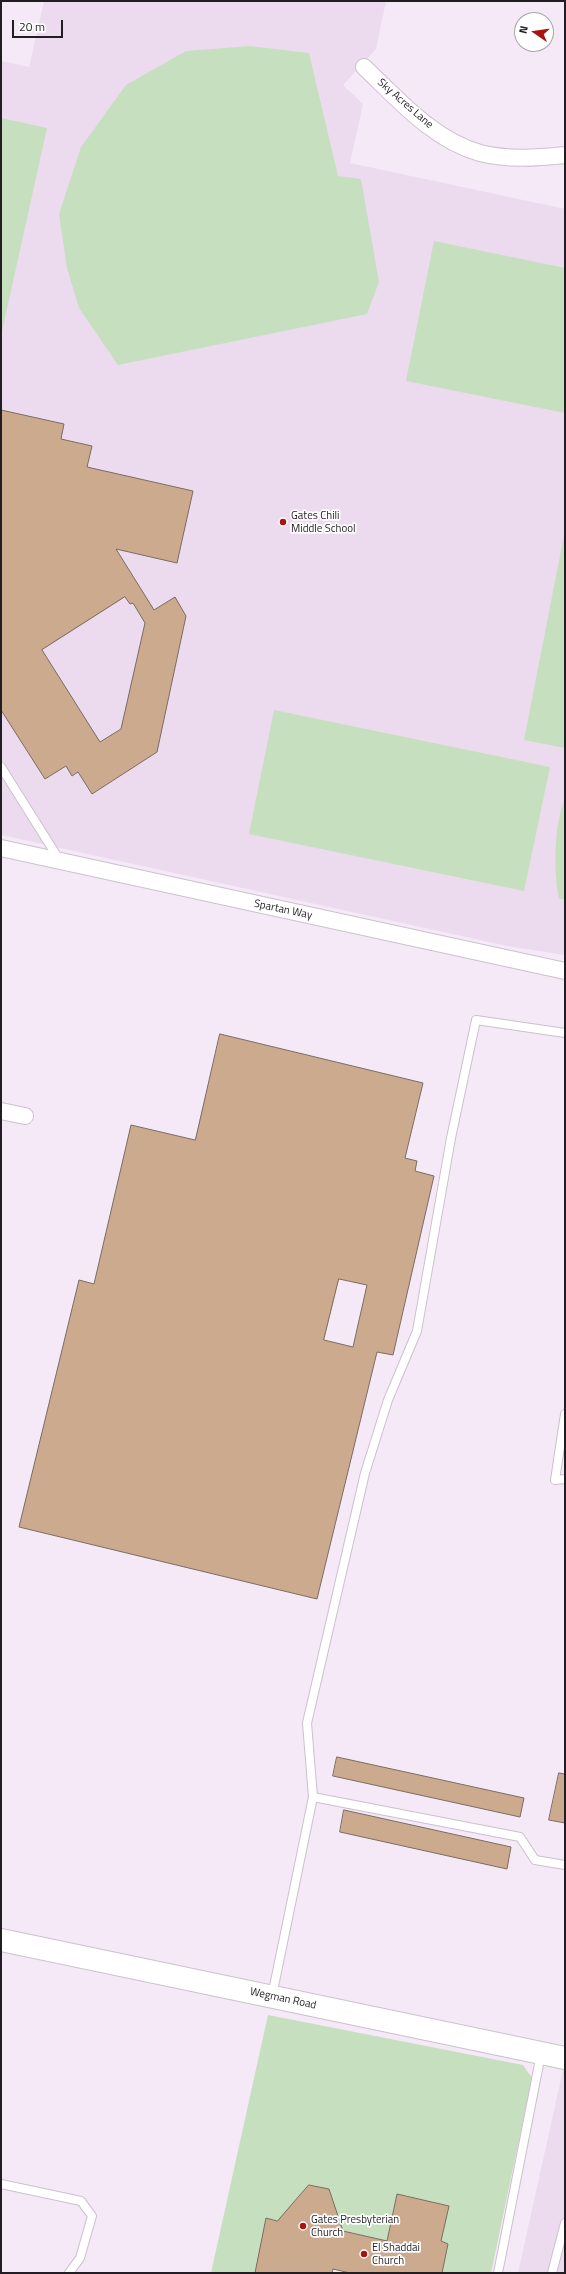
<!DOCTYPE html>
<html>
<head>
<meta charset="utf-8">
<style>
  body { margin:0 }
  #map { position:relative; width:566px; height:2274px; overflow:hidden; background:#f5e8f7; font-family:"Titillium Web",sans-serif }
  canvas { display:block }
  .frame { position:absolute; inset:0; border:2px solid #211d22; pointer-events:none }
  .north { position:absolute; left:514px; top:12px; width:40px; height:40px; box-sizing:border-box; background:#fff; border:1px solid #a6a5a7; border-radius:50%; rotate:283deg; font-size:11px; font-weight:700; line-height:16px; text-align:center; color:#211d22 }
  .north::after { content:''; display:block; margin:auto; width:14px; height:18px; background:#a81411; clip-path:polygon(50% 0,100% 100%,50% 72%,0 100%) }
  .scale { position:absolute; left:12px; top:20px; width:51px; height:18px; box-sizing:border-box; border:2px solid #211d22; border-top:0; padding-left:5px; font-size:12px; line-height:14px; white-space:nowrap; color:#211d22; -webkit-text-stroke:3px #fff; paint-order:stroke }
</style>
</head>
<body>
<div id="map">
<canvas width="566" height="2274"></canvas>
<div class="frame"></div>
<div class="north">N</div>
<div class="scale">20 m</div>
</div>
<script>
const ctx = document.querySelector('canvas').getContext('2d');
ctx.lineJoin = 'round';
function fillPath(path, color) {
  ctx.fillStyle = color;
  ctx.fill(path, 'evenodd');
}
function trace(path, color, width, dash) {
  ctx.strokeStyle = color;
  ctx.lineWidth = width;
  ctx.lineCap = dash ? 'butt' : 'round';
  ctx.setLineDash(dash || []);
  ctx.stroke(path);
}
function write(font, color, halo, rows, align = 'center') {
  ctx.font = font + ' "Titillium Web",sans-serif';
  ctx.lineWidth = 3.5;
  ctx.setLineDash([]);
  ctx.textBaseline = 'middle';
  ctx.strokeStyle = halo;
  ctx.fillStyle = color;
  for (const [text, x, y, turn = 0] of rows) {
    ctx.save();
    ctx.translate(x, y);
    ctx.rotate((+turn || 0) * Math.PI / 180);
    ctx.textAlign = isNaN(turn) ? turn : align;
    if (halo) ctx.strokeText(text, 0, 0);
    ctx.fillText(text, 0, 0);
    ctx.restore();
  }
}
const built = new Path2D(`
  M44,1H386L376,49L343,85L363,104L350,163L565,209V955L507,946L1,835V61L29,67Z
  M563,2070H565V2273H518Z`);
const green = new Path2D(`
  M250,46L309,53L338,176L361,179L379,282L367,314L118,365L79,308L67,268L59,214L81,147L126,85L186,51Z
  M1,118L47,128L1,336Z
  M434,241L565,268V413L406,381Z
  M565,530V748L524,740Z
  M274,710L550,767L524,891L249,834Z
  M565,797V899H559C553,866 554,828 565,797Z
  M268,2015L523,2065L532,2078L491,2273H442L448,2244L441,2241L448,2206L397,2194L387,2241L343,2231L329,2189L310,2185L277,2221L255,2273H211Z`);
const building = new Path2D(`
  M1,410L64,424L61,439L92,446L87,467L193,491L177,563L116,549L154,610L175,597L186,616L157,752L92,794L78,772L72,776L66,766L45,779L1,710ZM125,597L130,604L133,603L145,623L121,729L100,742L42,650Z
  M220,1034L423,1083L405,1158L417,1161L415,1171L434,1176L393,1355L377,1352L317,1599L19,1527L79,1280L94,1284L131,1125L195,1140ZM339,1279L367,1285L353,1347L324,1340Z
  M337,1757L524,1798L520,1817L333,1776Z
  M559,1773L565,1774V1823L549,1820Z
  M344,1810L511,1847L507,1869L340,1832Z
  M309,2185L329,2189L343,2231L387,2241L397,2194L449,2206L441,2241L448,2244L442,2273H350L333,2269L332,2273H255L266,2218L277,2221Z`);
const lane = new Path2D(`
  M1,767L60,861
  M565,1414L555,1480L565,1479
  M313,1797L520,1837L535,1860L565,1865
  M272,1996L313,1797L307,1723L365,1473L388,1400L417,1331L451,1138L476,1020L565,1033
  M1,2184L81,2201L92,2216L80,2258L69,2273
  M498,2273L541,2054
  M552,2273L565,2223`);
const street = new Path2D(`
  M364,67C398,99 433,140 480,153C508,160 537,158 565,155
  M1,848L565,971
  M1,1111L25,1116`);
const secondary = new Path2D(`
  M1,1940L565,2058`);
const markers = [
  [283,522,4,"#a81411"],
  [303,2226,4,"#a81411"],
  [364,2254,4,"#a81411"]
];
const streetNames = [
  ["Sky Acres Lane",405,104,41],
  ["Spartan Way",283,910,12],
  ["Wegman Road",283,1999,12]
];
const poiNames = [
  ["Gates Chili",291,516],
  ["Middle School",291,529],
  ["Gates Presbyterian",311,2220],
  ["Church",311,2233],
  ["El Shaddai",372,2248],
  ["Church",372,2261]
];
fillPath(built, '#ecdbef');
fillPath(green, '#c6dfbe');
fillPath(building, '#ccaa8e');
trace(building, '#7a6c62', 1);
trace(lane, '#ccc0ce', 10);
trace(street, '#ccc0ce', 18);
trace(secondary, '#ccc0ce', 24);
trace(lane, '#fff', 8);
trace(street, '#fff', 16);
trace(secondary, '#fff', 22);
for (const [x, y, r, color] of markers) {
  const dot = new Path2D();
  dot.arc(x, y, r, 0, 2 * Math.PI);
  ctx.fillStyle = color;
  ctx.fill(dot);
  trace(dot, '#fff', 1.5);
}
write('11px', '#211d22', '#fff', streetNames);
write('11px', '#211d22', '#fff', poiNames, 'left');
</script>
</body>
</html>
